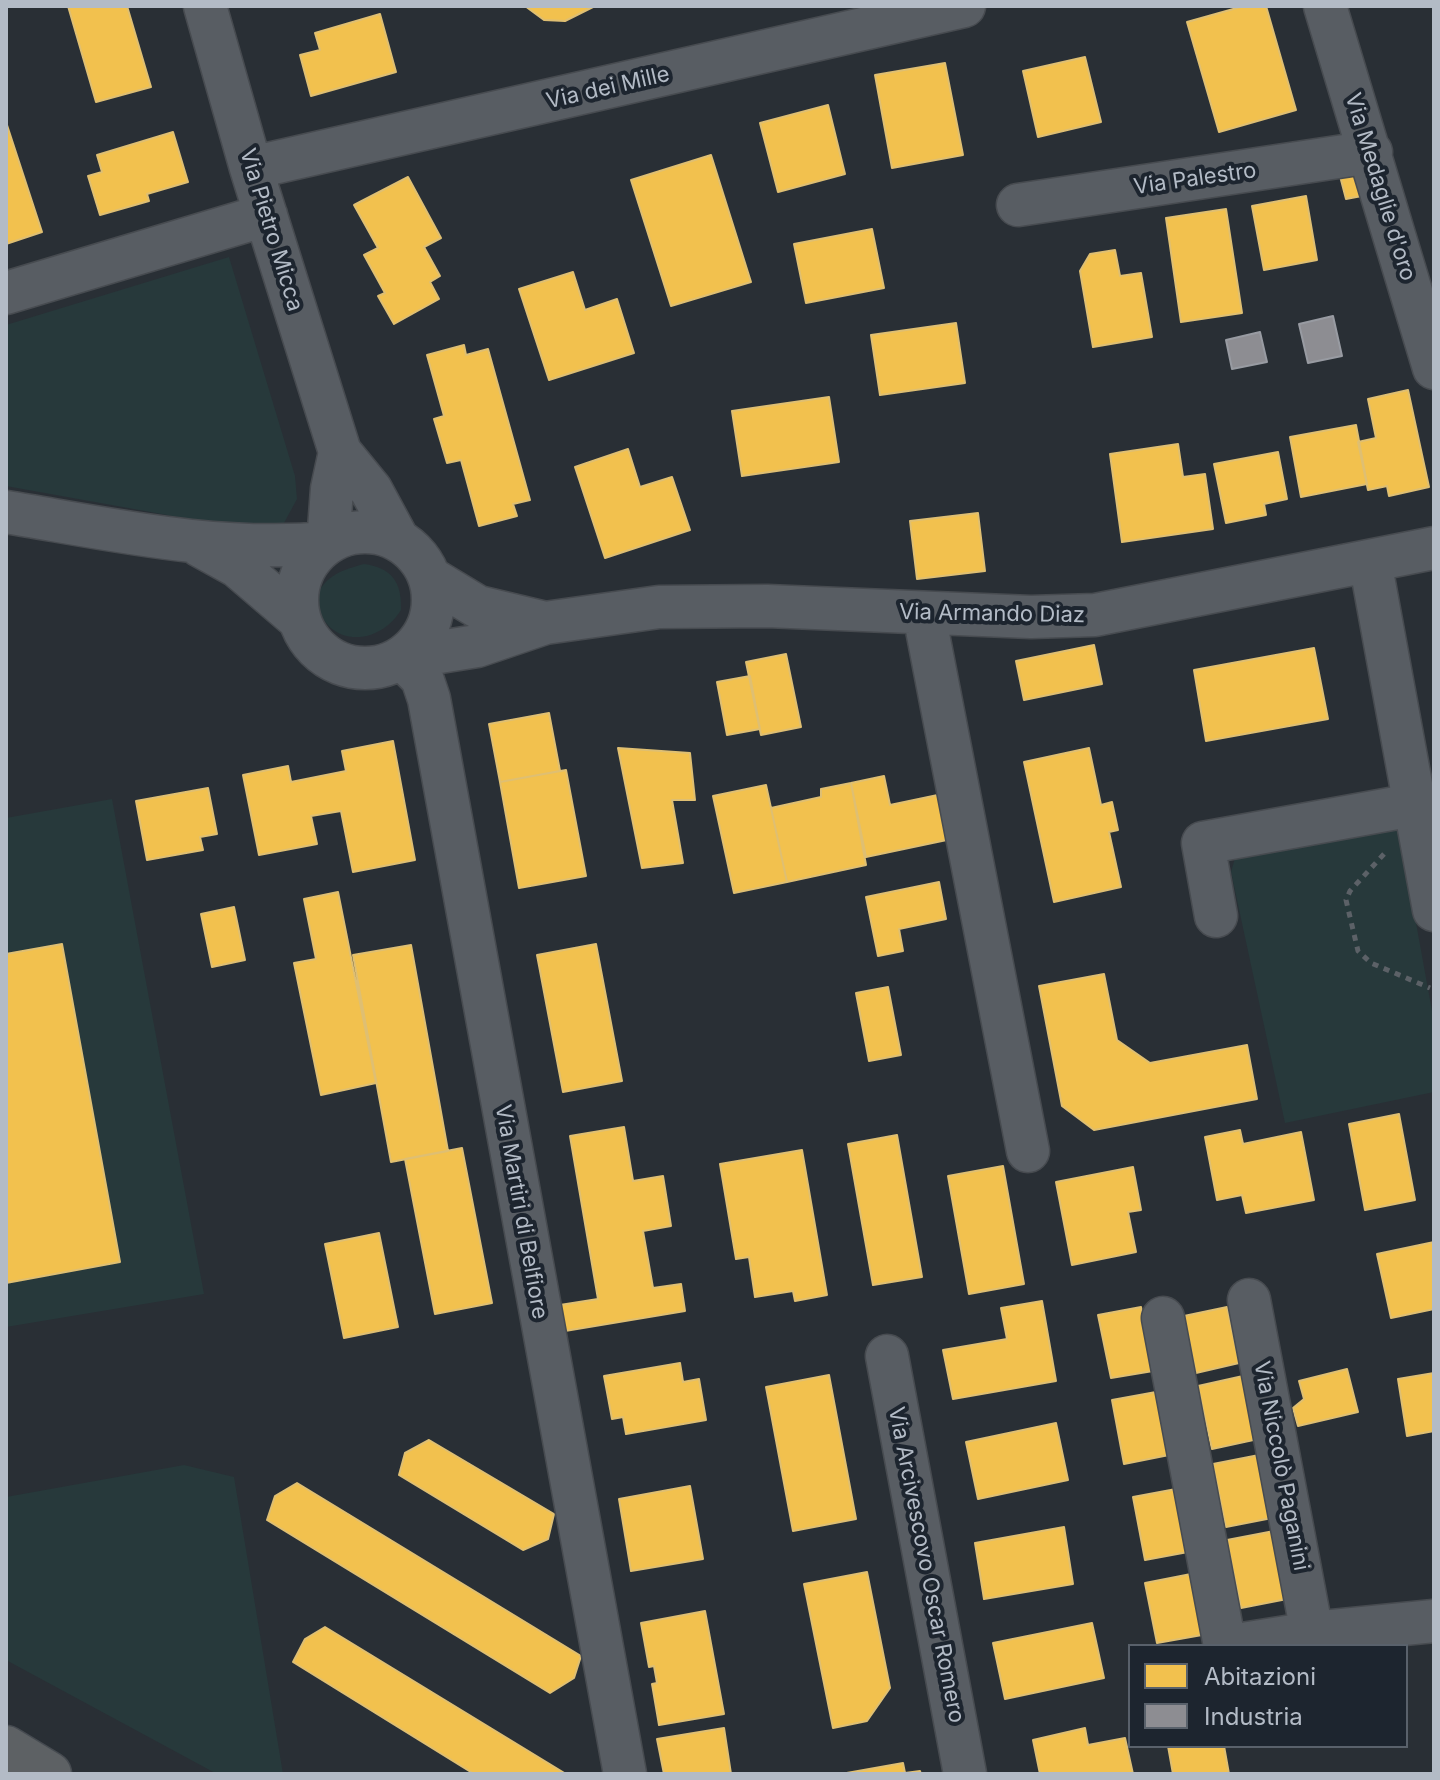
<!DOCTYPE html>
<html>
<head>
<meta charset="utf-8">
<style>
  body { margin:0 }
  #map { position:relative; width:1440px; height:1780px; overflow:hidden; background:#292f35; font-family:Inter,sans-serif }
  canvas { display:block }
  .frame { position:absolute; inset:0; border:8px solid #b3bbc6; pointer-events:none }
  .legend { position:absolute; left:1128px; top:1644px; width:280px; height:104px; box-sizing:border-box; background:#1d252f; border:2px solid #59616b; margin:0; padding:10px 14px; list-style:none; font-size:24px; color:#b3bbc6 }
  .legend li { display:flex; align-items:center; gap:16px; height:40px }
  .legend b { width:40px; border:2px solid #59616b }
</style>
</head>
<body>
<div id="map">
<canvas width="1440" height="1780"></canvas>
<div class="frame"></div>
<ul class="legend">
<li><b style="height:22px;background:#f2c14e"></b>Abitazioni</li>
<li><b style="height:22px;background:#8d8d92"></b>Industria</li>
</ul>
</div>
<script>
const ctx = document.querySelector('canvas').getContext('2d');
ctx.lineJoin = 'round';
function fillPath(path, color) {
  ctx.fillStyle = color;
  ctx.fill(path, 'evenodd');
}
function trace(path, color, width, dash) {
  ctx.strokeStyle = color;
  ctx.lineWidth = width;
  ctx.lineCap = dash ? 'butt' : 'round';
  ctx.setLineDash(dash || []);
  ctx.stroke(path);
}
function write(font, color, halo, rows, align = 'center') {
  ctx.font = font + ' Inter,sans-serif';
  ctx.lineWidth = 8;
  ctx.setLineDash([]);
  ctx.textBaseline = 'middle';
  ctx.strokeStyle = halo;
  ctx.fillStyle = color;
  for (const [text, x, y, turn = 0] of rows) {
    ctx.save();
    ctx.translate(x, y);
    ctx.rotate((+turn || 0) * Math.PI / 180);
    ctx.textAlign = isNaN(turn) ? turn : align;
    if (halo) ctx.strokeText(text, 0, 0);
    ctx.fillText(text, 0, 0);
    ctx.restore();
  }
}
const green = new Path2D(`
  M229,257L295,476L297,499L284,523L256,531L6,486V325Z
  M364,564C392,568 402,582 401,610C377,649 322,647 316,597C326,575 342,570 364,564Z
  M112,799L204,1294L6,1327V818Z
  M1394,827L1399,829L1434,1022V1092L1285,1123L1231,872L1235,858Z
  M184,1465L234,1477L283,1774H217L6,1660V1497Z`);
const homes = new Path2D(`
  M68,6H127L151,87L96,102Z
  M595,6L565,21L544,20L525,6Z
  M1244,6H1266L1296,110L1219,132L1187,22Z
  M380,14L396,72L311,96L300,55L320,50L315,33Z
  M1085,57L1101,122L1038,137L1023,71Z
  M945,63L963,155L892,168L875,75Z
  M828,105L845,174L778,192L760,123Z
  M6,122L42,232L6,244Z
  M173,132L188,182L147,194L149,201L100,215L88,176L102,172L97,155Z
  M711,155L751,282L671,306L631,180Z
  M1361,171L1367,195L1346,199L1340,176Z
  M408,177L441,238L424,247L440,276L430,282L439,299L394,324L378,296L385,293L364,255L378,248L354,205Z
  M1306,196L1317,260L1264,270L1252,206Z
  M1226,209L1242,313L1181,322L1166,218Z
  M872,229L884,288L806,303L794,244Z
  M1115,250L1120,276L1141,273L1152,337L1093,347L1080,271L1090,254Z
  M573,272L585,310L617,299L634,353L549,380L519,289Z
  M956,323L965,383L880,395L871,335Z
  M464,345L466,355L488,349L530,500L513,504L517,516L479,526L461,460L447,463L434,419L444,416L427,355Z
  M1408,390L1429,487L1389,496L1387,486L1368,490L1358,442L1376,438L1368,399Z
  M829,397L839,462L742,476L732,411Z
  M1356,425L1367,484L1301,497L1290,437Z
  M1178,444L1183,477L1205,474L1213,529L1122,542L1110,454Z
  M628,449L640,487L672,477L690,530L605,558L575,467Z
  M1278,452L1287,499L1264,504L1266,515L1226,523L1214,464Z
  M978,513L985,571L917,579L910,521Z
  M1094,645L1102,684L1024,700L1016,661Z
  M1314,648L1328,719L1206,741L1194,670Z
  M786,654L801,727L761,735L746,662Z
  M750,676L760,729L727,735L717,682Z
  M549,713L560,771L500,782L489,724Z
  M393,741L415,860L353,872L341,811L311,816L317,844L259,855L243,775L288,766L291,782L346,771L342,751Z
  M618,748L690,753L695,800H672L683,863L642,868Z
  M1089,748L1101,805L1112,802L1118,830L1109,832L1121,887L1054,902L1024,762Z
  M566,770L586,876L519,888L500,782Z
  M884,776L890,805L952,792L961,837L866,857L851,783Z
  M851,783L866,865L787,882L771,808L821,797V789Z
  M766,785L787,882L734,893L713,796Z
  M208,788L217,834L200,837L203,850L147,860L136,801Z
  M939,882L946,919L899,929L903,951L878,956L866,897Z
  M338,892L376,1083L321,1095L294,963L316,959L304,899Z
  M234,907L245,960L212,967L201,914Z
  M62,944L120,1262L6,1283V954Z
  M596,944L622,1081L563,1092L537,955Z
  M411,945L448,1151L391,1162L353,955Z
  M1104,974L1117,1040L1150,1063L1247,1045L1257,1099L1094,1130L1062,1106L1039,986Z
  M888,987L901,1055L869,1061L856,993Z
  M1399,1114L1415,1200L1365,1210L1349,1124Z
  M624,1127L633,1181L663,1176L671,1226L643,1231L653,1288L681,1284L685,1311L565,1331L560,1305L598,1299L570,1136Z
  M1240,1130L1243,1144L1301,1132L1314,1200L1246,1213L1242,1195L1217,1200L1205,1137Z
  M897,1135L922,1277L873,1285L848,1144Z
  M462,1148L492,1303L435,1314L405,1159Z
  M802,1150L827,1295L795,1301L793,1291L755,1297L749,1257L736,1259L720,1164Z
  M1003,1166L1024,1284L969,1294L948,1176Z
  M1133,1167L1141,1210L1128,1212L1136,1252L1072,1265L1056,1182Z
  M379,1233L398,1327L344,1338L325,1244Z
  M1434,1242V1309L1391,1318L1377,1254Z
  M1042,1301L1056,1381L953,1399L943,1350L1007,1339L1001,1308Z
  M1141,1307L1153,1371L1111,1378L1098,1315Z
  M1227,1307L1239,1363L1196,1373L1184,1316Z
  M680,1363L683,1382L699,1379L706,1420L626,1434L623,1417L612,1419L604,1376Z
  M1347,1369L1358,1412L1298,1426L1293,1408L1304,1399L1299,1381Z
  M1434,1373V1431L1407,1436L1398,1379Z
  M829,1375L856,1519L793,1531L766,1387Z
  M1243,1376L1258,1439L1212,1449L1198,1386Z
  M1156,1392L1169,1455L1124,1464L1112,1400Z
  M1056,1423L1068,1480L978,1499L966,1442Z
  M429,1440L554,1514L548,1539L523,1550L399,1475L405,1453Z
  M1259,1455L1272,1518L1226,1527L1213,1464Z
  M297,1483L581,1656L574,1678L550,1693L267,1520L275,1496Z
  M690,1486L703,1559L631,1571L619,1499Z
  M1176,1489L1188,1552L1145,1560L1133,1497Z
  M1064,1527L1073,1584L984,1599L975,1543Z
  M1274,1531L1287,1599L1241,1608L1227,1540Z
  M867,1572L890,1688L867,1721L833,1728L804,1584Z
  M1191,1574L1202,1635L1157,1643L1145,1583Z
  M705,1611L724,1714L659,1725L652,1684L657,1683L654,1666L649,1667L641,1623Z
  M1092,1623L1104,1678L1005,1699L993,1643Z
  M325,1627L566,1774H474L293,1662L305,1639Z
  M724,1728L731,1774H664L657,1739Z
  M1085,1728L1088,1745L1125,1738L1133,1774H1040L1033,1740Z
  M1168,1746H1224L1229,1774H1173Z
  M903,1763L905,1773L920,1771L921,1774H841Z`);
const industry = new Path2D(`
  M1333,316L1342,356L1308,363L1299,324Z
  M1260,332L1267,362L1232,369L1226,340Z`);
const path = new Path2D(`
  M1384,854L1350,891L1346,900L1358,951L1371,963L1430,988`);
const minor = new Path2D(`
  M205,6L251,168L340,452L371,490L398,540
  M1325,6L1434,368
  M251,168L964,6
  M1018,205L1371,152
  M6,293L266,215
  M6,512C115,530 217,553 328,543L332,489L340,452
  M297 600a68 68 0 1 1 136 0a68 68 0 1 1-136 0Z
  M199,545L237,566L299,619
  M1370,561L1434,910
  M430,578L478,607L545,623
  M924,614L1028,1151
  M402,658L422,678L429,699L625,1774
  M402,658L477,646L545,623L659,607L767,606L1031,617L1095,615L1434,548
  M1216,916L1203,843L1413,805
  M1249,1300L1312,1633
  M1163,1318L1225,1646
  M887,1356L965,1774
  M1230,1646L1312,1633L1434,1621`);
const highway = new Path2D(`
  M6,1748L49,1774`);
const streetNames = [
  ["Via dei Mille",608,88,-13],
  ["Via Palestro",1195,179,-8],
  ["Via Medaglie d'oro",1380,187,73],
  ["Via Pietro Micca",271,230,73],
  ["Via Armando Diaz",992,614,1],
  ["Via Martiri di Belfiore",521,1212,80],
  ["Via Niccolò Paganini",1281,1466,79],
  ["Via Arcivescovo Oscar Romero",926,1565,79]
];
fillPath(green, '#27393b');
fillPath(homes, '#f2c14e');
trace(homes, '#dfbf72', 2);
fillPath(industry, '#8d8d92');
trace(industry, '#989ba2', 2);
trace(minor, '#474b50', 45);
trace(highway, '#464b51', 47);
trace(path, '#5c6167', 5, [6, 6]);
trace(minor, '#585d63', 42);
trace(highway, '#5d6164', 44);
write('22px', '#b3bbc6', '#1d252f', streetNames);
</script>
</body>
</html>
